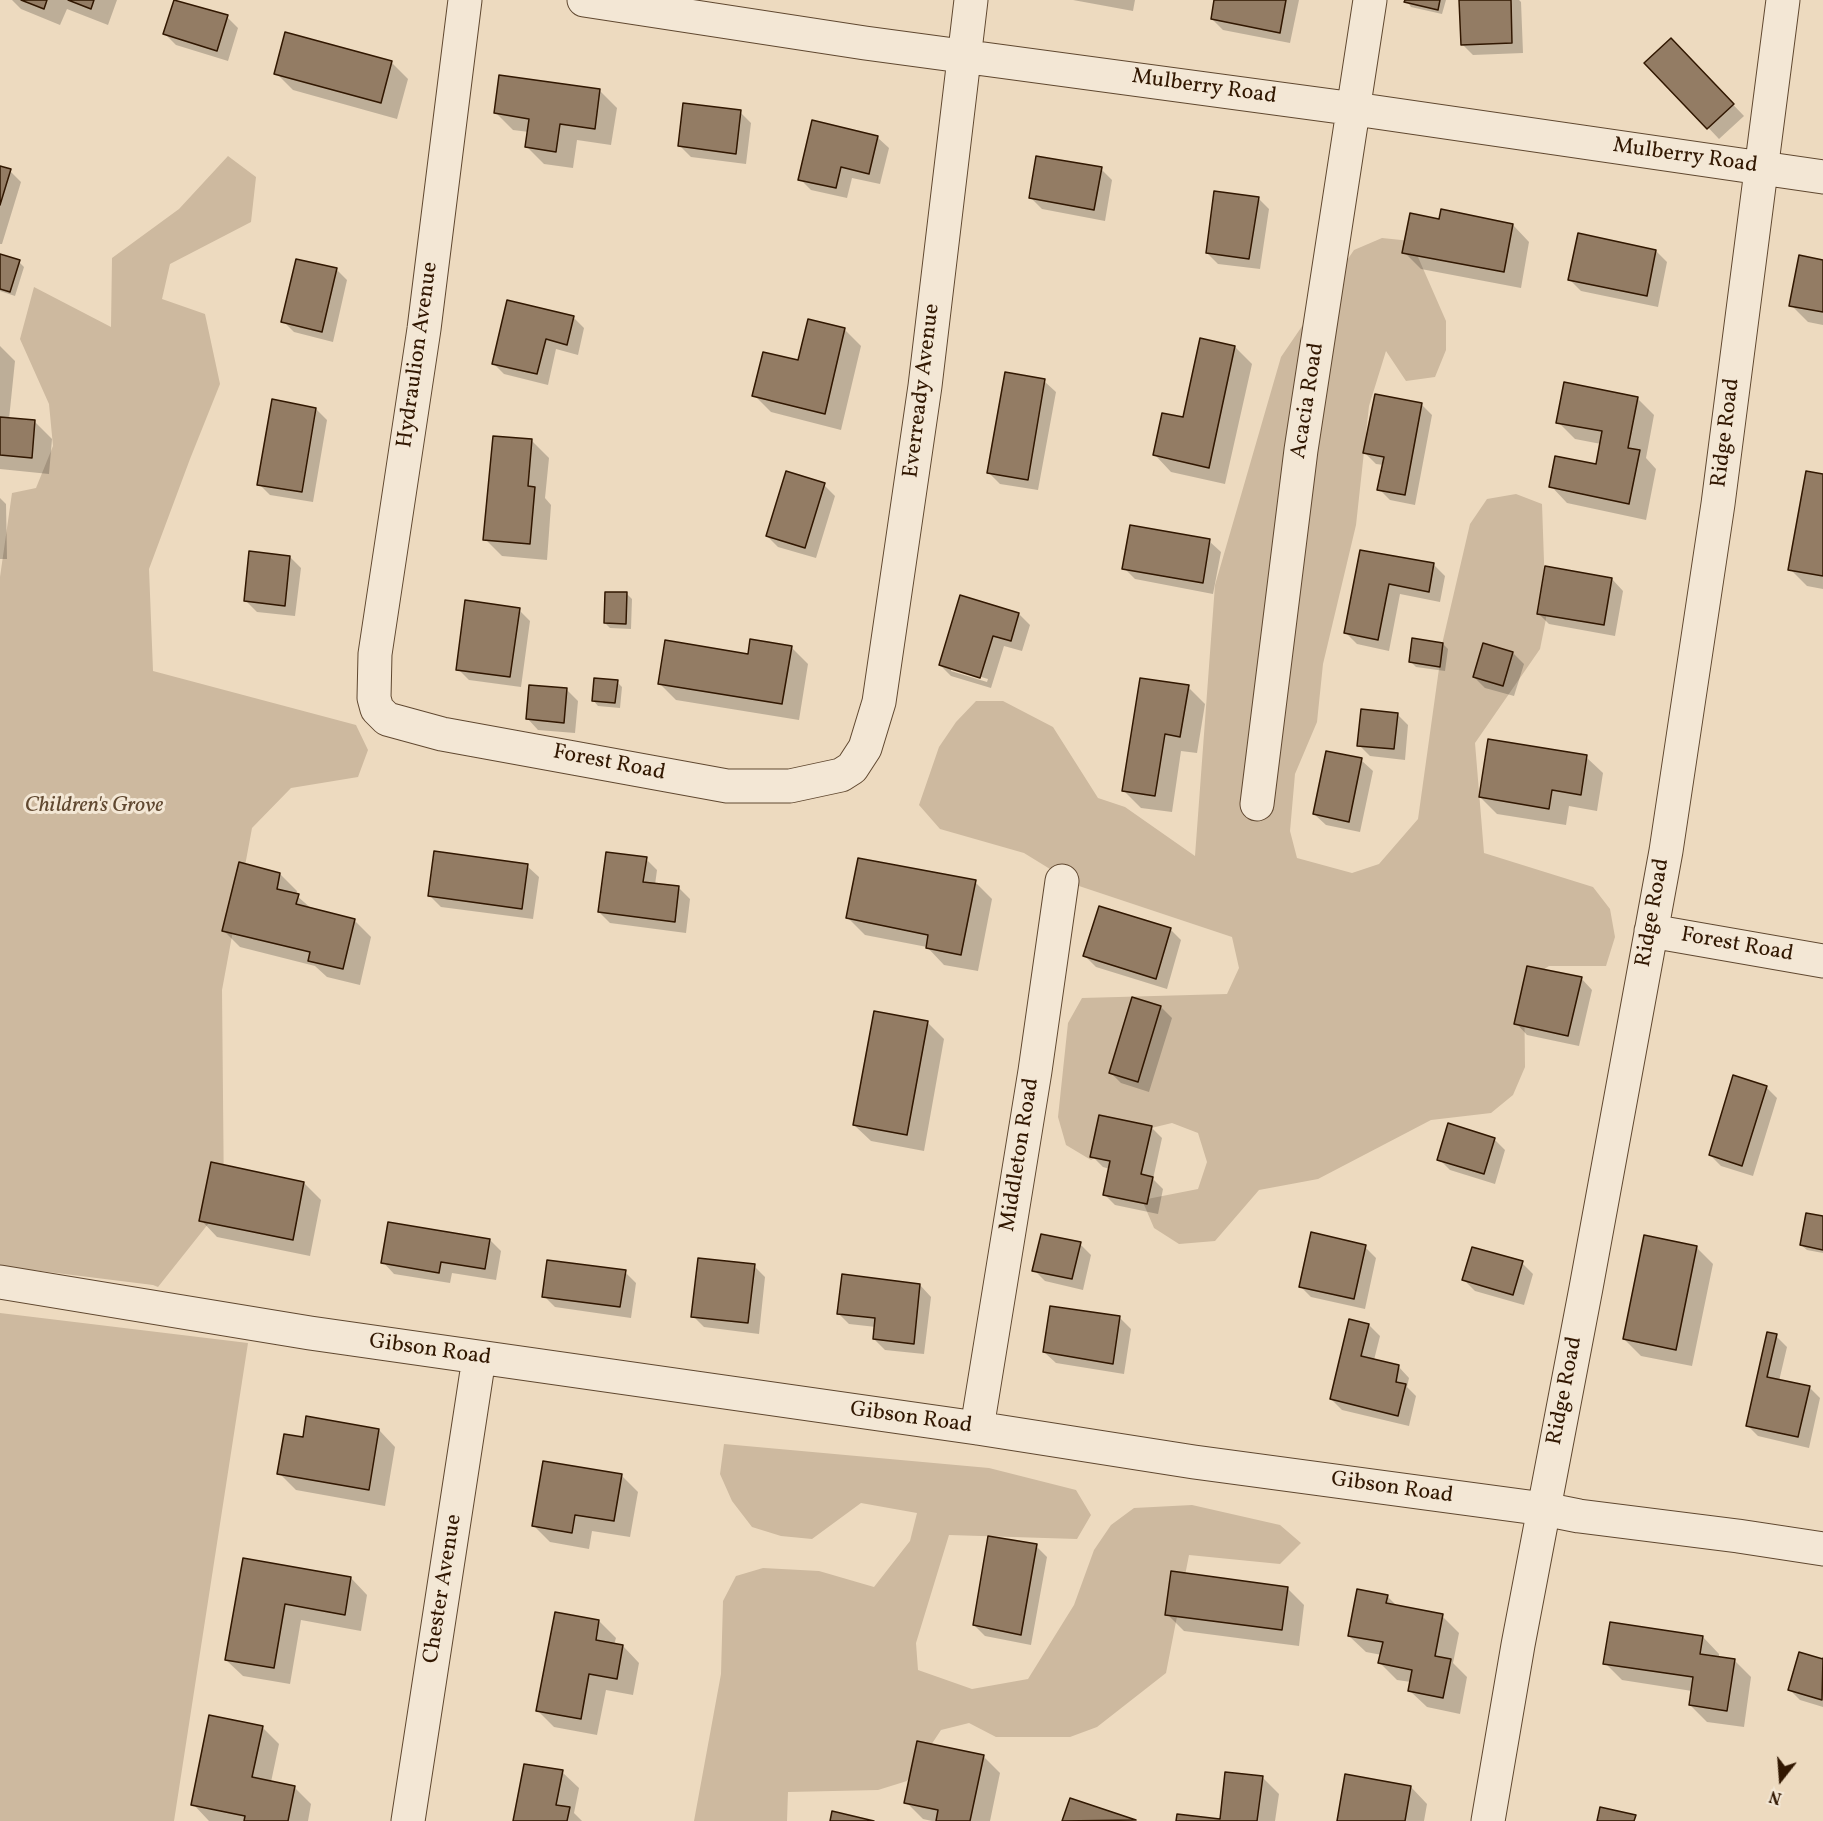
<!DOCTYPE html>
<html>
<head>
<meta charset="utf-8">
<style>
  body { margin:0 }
  #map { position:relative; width:1823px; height:1821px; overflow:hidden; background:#eddabf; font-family:Vollkorn,serif }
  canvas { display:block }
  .north { position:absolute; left:1751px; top:1749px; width:60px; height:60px; -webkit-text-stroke:4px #f3e7d5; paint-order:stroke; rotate:197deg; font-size:16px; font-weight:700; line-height:24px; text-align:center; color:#311701 }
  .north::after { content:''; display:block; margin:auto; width:21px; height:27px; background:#311701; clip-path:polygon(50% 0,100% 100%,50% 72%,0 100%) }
</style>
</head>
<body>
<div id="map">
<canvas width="1823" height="1821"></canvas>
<div class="north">N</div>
</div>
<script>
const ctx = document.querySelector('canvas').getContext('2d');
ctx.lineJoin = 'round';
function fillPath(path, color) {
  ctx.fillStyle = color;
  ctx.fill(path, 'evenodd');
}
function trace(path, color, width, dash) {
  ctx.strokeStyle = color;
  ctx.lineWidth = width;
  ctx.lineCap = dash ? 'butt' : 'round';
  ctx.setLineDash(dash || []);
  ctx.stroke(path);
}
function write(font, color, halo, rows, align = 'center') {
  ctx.font = font + ' Vollkorn,serif';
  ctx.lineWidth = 6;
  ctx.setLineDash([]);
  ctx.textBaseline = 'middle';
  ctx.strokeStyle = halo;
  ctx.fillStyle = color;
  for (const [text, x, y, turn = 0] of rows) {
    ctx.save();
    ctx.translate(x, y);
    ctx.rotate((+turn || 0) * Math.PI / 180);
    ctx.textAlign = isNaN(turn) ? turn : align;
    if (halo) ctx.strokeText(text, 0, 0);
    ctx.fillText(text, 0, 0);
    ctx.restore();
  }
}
const green = new Path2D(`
  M228,156L256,177L251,222L170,264L162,299L205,314L220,384L190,459L149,569L153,671L356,725L368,750L358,777L291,788L252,828L222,990L224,1204L158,1287L153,1285L0,1266V577L12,493L36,488L53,446L49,404L20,339L34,287L111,327L112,258L179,209Z
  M1382,238L1411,241L1446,321V350L1435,377L1406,381L1386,351L1369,406L1356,525L1323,664L1317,722L1295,774L1290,831L1297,858L1352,873L1379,864L1418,819L1443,640L1470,524L1487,499L1516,494L1542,504L1546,619L1540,649L1475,743L1484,853L1593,887L1610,909L1615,937L1606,966H1549L1524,982L1525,1067L1513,1095L1491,1113L1431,1120L1318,1179L1259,1190L1215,1241L1179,1244L1154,1228L1142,1200L1198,1189L1207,1162L1198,1133L1172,1123L1143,1130L1091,1160L1066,1145L1058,1117L1068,1023L1082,998L1227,994L1239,968L1232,937L1076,885L1024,853L940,829L919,805L939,747L956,722L976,701H1003L1053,727L1098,798L1125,807L1195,856L1215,585L1281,357L1354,250Z
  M0,1313L248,1343L174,1821H0Z
  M724,1444L989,1468L1076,1490L1091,1515L1077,1539L949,1535L916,1643L918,1670L972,1689L1028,1679L1074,1605L1094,1550L1111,1525L1134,1508L1192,1505L1280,1525L1301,1543L1280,1564L1189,1555L1166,1673L1097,1727L1070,1737H996L969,1723L941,1730L907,1781L878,1790L788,1792L787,1821H694L721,1674L723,1601L736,1576L763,1568L819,1571L874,1587L910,1541L917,1513L861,1503L812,1539L781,1536L752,1527L732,1501L720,1474Z`);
const shadow = new Path2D(`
  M12,0H117L108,25L67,9L60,25L21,9Z
  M1073,0H1135L1133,11Z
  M1216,0H1299L1290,43L1223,30L1212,19Z
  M1406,0H1446L1442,14L1411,7Z
  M1461,0H1519L1521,2L1523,53L1473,55L1462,44Z
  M227,17L238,28L228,61L176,45L165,34Z
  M1671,40L1744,116L1719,139L1647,63Z
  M391,62L408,79L397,119L293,90L276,73Z
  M600,91L617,108L611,145L577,140L573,168L544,164L527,147L529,132L513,130L496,113Z
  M740,112L751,123L746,164L691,157L680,146Z
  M877,137L889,148L880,184L852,178L847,198L811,190L800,179Z
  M0,168L10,171L21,182L2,244H0Z
  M1101,169L1112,180L1105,221L1042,209L1031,198Z
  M1258,198L1269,209L1260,269L1218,264L1207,253Z
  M1440,220L1513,225L1529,242L1521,288L1421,269L1404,252Z
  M1656,251L1667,262L1658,307L1581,291L1570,280Z
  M0,256L19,262L24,267L15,296L0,291Z
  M1823,262V325L1808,322L1791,305Z
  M336,269L347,280L333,342L294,332L283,321Z
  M573,317L584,328L578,355L556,349L548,385L504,374L493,363Z
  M844,329L861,346L841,430L771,412L754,395Z
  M0,346L15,361L9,419L35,422L52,439L49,474L0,469Z
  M1235,347L1252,364L1225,484L1171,472L1155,455L1184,419Z
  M1044,381L1056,392L1038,490L1000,484L989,473Z
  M1637,398L1654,415L1646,458L1656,469L1646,520L1567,503L1551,486L1597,466L1601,444L1575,439L1558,422Z
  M1421,404L1432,415L1415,505L1390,500L1379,489L1384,465L1376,464L1365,453Z
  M316,409L327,420L313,502L270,495L259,484Z
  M532,441L549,458L545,498L551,505L547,560L502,556L485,539Z
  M1823,476V589L1807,586L1790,569Z
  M824,485L835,496L816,558L778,547L767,536Z
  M0,498L6,504L7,559H0Z
  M1209,541L1221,552L1213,594L1135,579L1124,568Z
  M1362,552L1434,565L1445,576L1440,602L1400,594L1389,651L1357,644L1346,633Z
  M290,557L301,568L295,616L257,612L246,601Z
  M1612,579L1623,591L1615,636L1549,624L1538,613Z
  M627,594L632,599L631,629L610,628L605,623Z
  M519,610L530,621L521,687L469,680L458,669Z
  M1019,614L1030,625L1022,651L1004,646L991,688L951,676L940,665ZM951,668L988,679L987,682L951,671Z
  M1443,644L1448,649L1445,671L1416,667L1411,662Z
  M791,647L808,664L799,720L676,700L659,683L749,655Z
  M1513,653L1524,664L1514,696L1485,688L1474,677Z
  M617,682L622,687L620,708L598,706L593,700Z
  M1188,687L1205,704L1197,753L1181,751L1172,812L1141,808L1124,791Z
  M567,690L578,701L575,733L538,730L527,718Z
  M1397,714L1408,725L1405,760L1370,756L1359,745Z
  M1586,757L1603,773L1597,811L1569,806L1566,825L1497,814L1480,797Z
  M1361,760L1373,771L1360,832L1326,825L1314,814Z
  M646,859L657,870L655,885L679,888L690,899L686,933L610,923L599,912Z
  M527,866L539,877L533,919L441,907L430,896Z
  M280,874L297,891L296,895L313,910L354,920L371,937L360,985L327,977L315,966L240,947L224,931Z
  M975,882L992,899L978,971L944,965L927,947L865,935L848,918Z
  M1170,929L1181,940L1167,989L1096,967L1085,956Z
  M1581,978L1592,990L1579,1046L1527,1035L1516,1023Z
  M1161,1007L1172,1018L1149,1092L1121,1083L1110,1072Z
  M927,1022L944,1039L924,1151L871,1141L854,1125Z
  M1766,1087L1777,1098L1753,1176L1721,1166L1710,1155Z
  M1151,1127L1162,1138L1153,1179L1163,1189L1158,1214L1115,1205L1104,1194L1110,1169L1103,1167L1092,1156Z
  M1494,1139L1505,1150L1495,1184L1450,1170L1439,1159Z
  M304,1183L321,1200L310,1256L217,1237L201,1220Z
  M1823,1217V1253L1807,1250L1801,1245Z
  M490,1240L501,1251L496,1280L452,1273L450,1283L394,1274L383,1262Z
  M1080,1244L1091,1255L1083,1290L1045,1281L1034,1270Z
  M1365,1247L1376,1258L1365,1309L1311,1297L1300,1286Z
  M1696,1247L1713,1264L1692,1366L1641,1356L1624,1339Z
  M1522,1263L1533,1274L1524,1305L1475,1291L1464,1280Z
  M754,1266L765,1277L759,1334L704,1327L693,1316Z
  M625,1272L636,1283L631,1318L555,1307L544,1296Z
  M920,1285L931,1297L924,1354L885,1350L874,1339L876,1327L849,1324L838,1313Z
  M1120,1318L1131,1329L1124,1374L1056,1363L1044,1352Z
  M1369,1325L1380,1336L1374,1360L1398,1366L1409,1378L1407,1387L1416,1396L1409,1426L1342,1410L1331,1399Z
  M1776,1336L1787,1347L1779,1381L1809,1387L1820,1398L1809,1448L1758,1436L1747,1425Z
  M379,1430L395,1447L385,1506L296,1490L279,1473L304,1439Z
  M621,1475L638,1492L630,1537L592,1531L589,1549L550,1542L534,1526Z
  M1036,1546L1047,1557L1031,1645L985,1636L974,1625Z
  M244,1560L351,1578L367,1595L361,1631L301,1620L290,1684L243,1676L226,1660Z
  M1287,1588L1304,1605L1299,1646L1184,1631L1167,1614Z
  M1387,1596L1398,1607L1442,1616L1459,1633L1453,1663L1467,1677L1460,1714L1427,1707L1410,1691L1411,1682L1397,1680L1380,1663L1382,1655L1366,1652L1349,1636Z
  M599,1621L616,1638L614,1645L623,1646L639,1663L633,1695L606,1690L597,1735L554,1727L538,1711Z
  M1703,1637L1719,1654V1658L1734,1660L1751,1677L1744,1727L1707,1722L1690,1705L1692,1691L1622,1680L1605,1663Z
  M1800,1654L1823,1661V1707L1800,1700L1789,1689Z
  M262,1727L279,1744L271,1782L294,1787L311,1804L308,1821H209L193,1804Z
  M983,1756L1000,1773L990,1821H932L923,1819L906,1802Z
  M562,1772L579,1788L574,1813L582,1821H515Z
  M1262,1777L1279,1794L1275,1821H1221Z
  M1411,1787L1427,1804L1424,1821H1338Z
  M1071,1800L1133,1821H1064Z`);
const building = new Path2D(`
  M21,0H47L44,9Z
  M68,0H94L91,9Z
  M174,0L228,15L217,51L163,34Z
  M1214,0H1286L1280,33L1211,19Z
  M1405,0H1440L1438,10L1404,2Z
  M1459,0H1511L1512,43L1461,45Z
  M285,32L392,61L381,103L274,74Z
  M1671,38L1734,104L1707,129L1644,63Z
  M499,75L600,89L595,129L560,124L556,152L525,147L529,119L494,113Z
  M683,103L741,110L736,154L678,146Z
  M812,120L878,136L869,174L841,167L836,188L798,180Z
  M1036,156L1102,167L1094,210L1029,198Z
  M0,166L11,169L0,205Z
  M1214,191L1259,197L1249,259L1206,253Z
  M1441,209L1513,224L1504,272L1402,253L1410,213L1439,219Z
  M1578,233L1656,250L1647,296L1568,280Z
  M0,254L20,260L10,292L0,289Z
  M1799,255L1823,260V312L1789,306Z
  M296,259L337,268L322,332L281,322Z
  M507,300L574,316L567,345L546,339L537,374L492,364Z
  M808,319L845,328L825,414L752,396L763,352L798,360Z
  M1200,338L1235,346L1209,468L1153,455L1162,413L1183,417Z
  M1005,372L1045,379L1028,480L987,473Z
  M1564,382L1638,397L1628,448L1640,450L1629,504L1549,487L1555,456L1596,464L1602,431L1556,423Z
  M1375,394L1422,403L1405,495L1377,490L1384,457L1363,453Z
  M272,399L316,408L302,492L257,485Z
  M0,417L35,420L32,458L0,455Z
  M493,436L532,439L528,486L535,487L530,544L483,540Z
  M786,471L825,483L805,548L766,536Z
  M1806,471L1823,474V576L1788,570Z
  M1130,525L1210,539L1203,583L1122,569Z
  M1360,550L1434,563L1429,592L1389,584L1378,640L1344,633Z
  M249,551L290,556L285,606L244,601Z
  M1545,566L1612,578L1604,625L1537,614Z
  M605,592H627L626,624L604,623Z
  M960,595L1019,613L1011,641L993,636L980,678L939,665Z
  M465,600L520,608L510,677L456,670Z
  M1412,638L1443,643L1440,667L1409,662Z
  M750,639L792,646L782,704L658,684L665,640L748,654Z
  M1483,643L1513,652L1503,686L1473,677Z
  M594,678L618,680L615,703L592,701Z
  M1140,678L1189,685L1180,737L1165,734L1155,796L1122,791Z
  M529,685L567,688L564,723L526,719Z
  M1361,709L1398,713L1394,749L1357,746Z
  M1488,739L1587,755L1581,795L1552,790L1549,809L1479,797Z
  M1326,751L1362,758L1349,822L1313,814Z
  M434,851L528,864L522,909L428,896Z
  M606,852L647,857L643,882L679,886L675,922L598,912Z
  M858,858L976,880L961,955L926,948L928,935L846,918Z
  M239,862L280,873L277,889L299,894L296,904L355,919L343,969L308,961L310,952L222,931Z
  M1099,906L1171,928L1156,979L1083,956Z
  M1527,966L1582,977L1568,1036L1514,1024Z
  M1132,997L1161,1006L1138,1082L1109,1073Z
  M874,1011L928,1021L907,1135L853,1125Z
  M1733,1075L1767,1086L1742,1166L1709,1155Z
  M1099,1115L1152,1126L1141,1174L1153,1177L1147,1204L1103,1195L1110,1161L1090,1157Z
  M1448,1123L1495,1138L1484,1174L1437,1160Z
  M211,1162L304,1182L293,1240L199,1221Z
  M1806,1213L1823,1216V1250L1800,1245Z
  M388,1222L490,1239L485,1269L441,1262L439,1273L381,1263Z
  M1311,1232L1366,1245L1354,1299L1299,1287Z
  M1041,1234L1081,1242L1072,1279L1032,1271Z
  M1644,1235L1697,1246L1676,1350L1623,1339Z
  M1472,1247L1523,1261L1513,1295L1462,1280Z
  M698,1258L755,1264L748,1323L691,1317Z
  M547,1260L626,1270L620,1307L542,1297Z
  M842,1274L920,1284L914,1344L873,1339L875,1318L837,1314Z
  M1050,1306L1120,1316L1113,1364L1043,1352Z
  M1349,1319L1369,1324L1361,1356L1399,1365L1396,1382L1406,1384L1398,1416L1330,1399Z
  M1767,1332L1777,1334L1767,1377L1810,1386L1798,1437L1746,1426Z
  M306,1416L379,1429L369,1490L277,1474L284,1434L303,1437Z
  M543,1461L622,1474L614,1521L575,1515L572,1533L532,1526Z
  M988,1536L1037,1544L1021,1635L973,1625Z
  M243,1558L351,1577L345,1615L285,1604L274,1668L225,1660Z
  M1171,1571L1288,1587L1282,1630L1165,1615Z
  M1357,1589L1388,1595L1386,1603L1443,1614L1435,1656L1451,1659L1443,1698L1408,1691L1412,1670L1378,1663L1383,1642L1348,1636Z
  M555,1612L599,1620L596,1640L623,1645L617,1679L589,1674L581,1719L536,1711Z
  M1610,1622L1703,1636L1700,1654L1735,1659L1727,1711L1689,1705L1693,1677L1603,1664Z
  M1799,1652L1823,1659V1658L1822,1700L1788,1690Z
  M209,1715L263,1726L252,1777L295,1786L288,1821H244L245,1816L191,1805Z
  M917,1741L984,1755L970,1821H936L938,1810L904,1803Z
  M524,1764L563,1770L556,1805L570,1807L567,1821H513Z
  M1225,1772L1263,1776L1257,1821H1176L1177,1814L1220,1819Z
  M1345,1774L1411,1786L1405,1821H1337Z
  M1070,1798L1136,1820L1062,1821Z
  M1600,1807L1636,1815L1634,1821H1597Z
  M832,1811L874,1821H830Z`);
const minor = new Path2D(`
  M465,0L424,329L375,654L374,698L377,709L387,719L442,734L727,786H790L841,775L852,768L865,748L879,702L925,386L971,0
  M584,0L865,43L1355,109L1823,177
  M1257,804L1301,450L1370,0
  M1651,931L1823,961
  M0,1282L310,1333L977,1428L1194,1462L1544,1509L1579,1516L1738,1536L1823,1549
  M977,1428L1035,1071L1062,881
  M408,1821L479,1358
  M1488,1821L1518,1645L1586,1288L1666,851L1718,504L1783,0`);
const streetNames = [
  ["Mulberry Road",1204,88,8],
  ["Mulberry Road",1685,157,8],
  ["Hydraulion Avenue",419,355,-82],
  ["Everready Avenue",923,391,-83],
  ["Acacia Road",1309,401,-81],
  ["Ridge Road",1727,433,-83],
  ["Forest Road",609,764,11],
  ["Ridge Road",1654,913,-80],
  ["Forest Road",1737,946,10],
  ["Middleton Road",1021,1155,-81],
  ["Gibson Road",430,1351,8],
  ["Ridge Road",1566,1391,-79],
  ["Gibson Road",911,1419,8],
  ["Gibson Road",1392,1489,8],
  ["Chester Avenue",444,1589,-81]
];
const parkNames = [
  ["Children's Grove",94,807]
];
fillPath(green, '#cdb99f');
fillPath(shadow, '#0003');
fillPath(building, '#937c64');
trace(building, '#311701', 1.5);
trace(minor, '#604830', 35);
trace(minor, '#f3e7d5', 33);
write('22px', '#311701', '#f3e7d5', streetNames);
write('italic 22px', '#604830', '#f3e7d5', parkNames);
</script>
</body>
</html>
